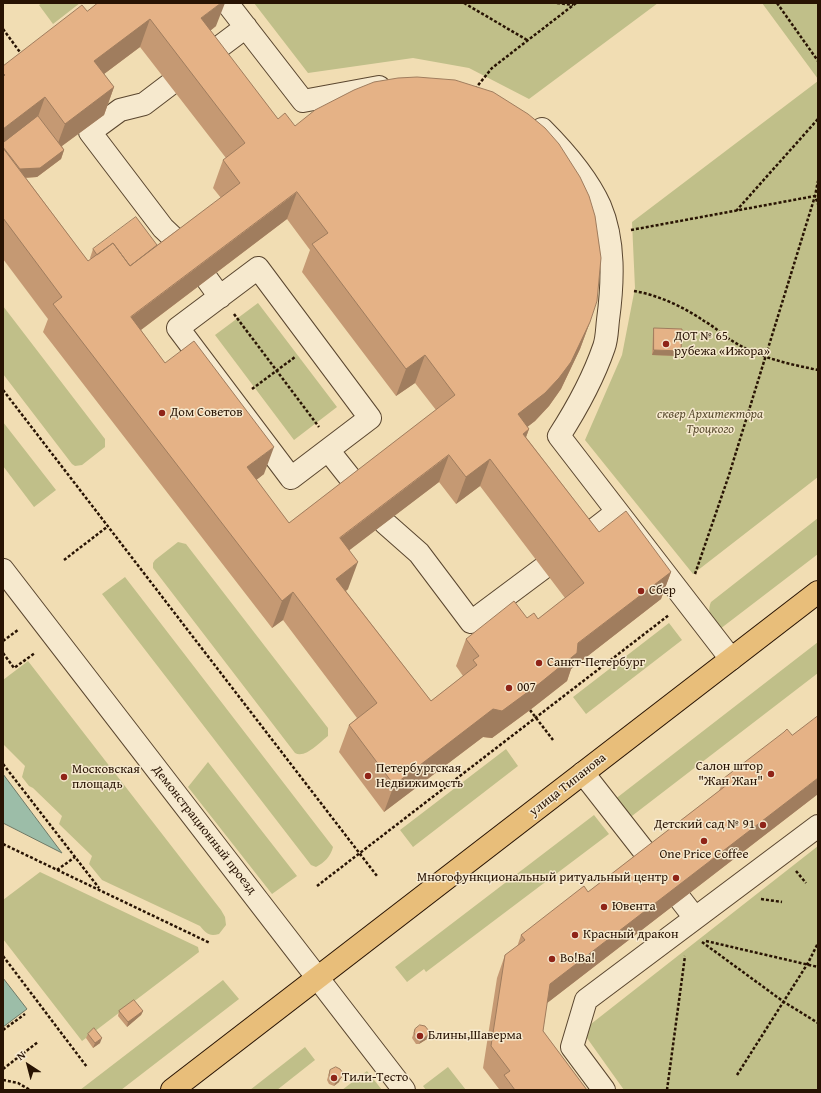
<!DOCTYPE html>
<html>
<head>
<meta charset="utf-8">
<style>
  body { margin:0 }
  #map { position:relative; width:821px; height:1093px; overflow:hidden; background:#f1ddb3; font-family:"Gentium Book Plus",serif }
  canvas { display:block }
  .frame { position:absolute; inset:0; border:4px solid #281303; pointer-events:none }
  .north { position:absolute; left:8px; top:1045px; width:40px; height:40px; -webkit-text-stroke:3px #f6e9ce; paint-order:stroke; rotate:324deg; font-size:11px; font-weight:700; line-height:16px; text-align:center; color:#281303 }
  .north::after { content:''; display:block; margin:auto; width:14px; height:18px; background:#281303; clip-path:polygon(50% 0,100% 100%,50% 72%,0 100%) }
</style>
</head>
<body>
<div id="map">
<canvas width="821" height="1093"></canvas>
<div class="frame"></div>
<div class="north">N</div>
</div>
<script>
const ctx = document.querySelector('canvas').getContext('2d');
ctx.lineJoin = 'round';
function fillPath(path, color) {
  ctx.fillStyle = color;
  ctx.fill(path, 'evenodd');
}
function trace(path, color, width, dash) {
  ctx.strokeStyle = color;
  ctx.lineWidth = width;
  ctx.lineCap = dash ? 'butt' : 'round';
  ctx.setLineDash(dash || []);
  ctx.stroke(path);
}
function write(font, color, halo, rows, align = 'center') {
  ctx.font = font + ' "Gentium Book Plus",serif';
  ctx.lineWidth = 3;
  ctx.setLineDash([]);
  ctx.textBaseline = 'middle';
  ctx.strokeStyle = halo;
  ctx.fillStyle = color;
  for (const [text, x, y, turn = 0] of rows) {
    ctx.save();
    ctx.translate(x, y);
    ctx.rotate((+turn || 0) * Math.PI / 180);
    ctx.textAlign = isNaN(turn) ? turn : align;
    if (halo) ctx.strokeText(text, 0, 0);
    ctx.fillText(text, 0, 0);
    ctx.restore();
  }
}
const green = new Path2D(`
  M42,3H80L53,24L39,5Z
  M254,3H658L529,99L469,68L413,58L308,73Z
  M762,3H818V79Z
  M818,81V477L693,574L585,440L622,355L635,288L632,222Z
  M258,303L337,407L294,440L215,335Z
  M3,306L105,439V447L82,465L75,466L72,464L3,374Z
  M3,422L56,490L34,507L3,466Z
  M818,518V554L720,629C713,620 706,613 711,602Z
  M178,542L186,544L328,728V736C320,742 305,759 295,753L153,568V563L155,560Z
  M125,577L333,847C331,856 324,863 316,867L311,865L102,594Z
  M669,623L682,640L586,714L573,697Z
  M818,642V673L628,819L614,800Z
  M28,661L221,910L225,917L226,925L219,934C209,937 206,933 200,926L102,880L89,864L92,856L59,824L62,816L33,788L29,786L22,777L25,766L3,744V680Z
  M506,749L518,766L413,847L400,830Z
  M208,762L297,876L272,894L188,787Z
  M594,815L609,834L426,972L424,969L407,982L395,967Z
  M818,846V1090H624L582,1031Z
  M40,872L198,947L199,952L82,1041L3,939V900Z
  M223,980L239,999L121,1090H80Z
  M305,1047L315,1060L277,1090H250Z
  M448,1067L466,1090H426L423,1086Z
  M367,1071L382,1090H342Z`);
const water = new Path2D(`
  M3,774L62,853L3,823Z
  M3,978L27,1009L3,1027Z`);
const path = new Path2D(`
  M464,3L527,40
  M557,3L573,5
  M777,3L818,61
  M3,29L22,55
  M475,89L492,68L576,3
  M736,211L818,119
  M631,230L815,196L818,204
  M634,291C658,295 684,307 704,321C715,327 724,336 734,342C760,358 789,364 818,370
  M234,314L319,427
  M252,389L295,357
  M3,390L377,876
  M64,560L107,527
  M695,574L729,475L815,196L818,181
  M3,641L18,630
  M3,653L14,668L35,653
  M530,710L553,740
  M3,764L99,888
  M3,844L210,943
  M57,870L75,857
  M796,871L806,883
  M317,886L669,615
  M761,899L782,902
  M706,941L818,967
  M702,942L784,1002L818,1023
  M3,956L87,1067
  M3,1030L25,1014
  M3,1069L38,1042
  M737,1075L808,963L818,943
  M3,1080L18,1083L30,1090
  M667,1090L685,956`);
const minor = new Path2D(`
  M227,3L303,101L379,87
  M202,60L246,27
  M169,85L144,104L120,110L90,132L163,228L182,246
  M542,129C564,151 587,177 600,206C615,241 613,283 608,320C607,328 607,339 604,347C593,379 577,408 559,436L731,659
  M258,268L370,418L291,478L178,328Z
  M207,279L220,297
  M328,450L359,489
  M385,523L419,553L471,622L542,569
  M577,543L617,512
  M3,570L404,1090
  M583,773L651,860
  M681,900L695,918
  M604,1090L572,1047L586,1000L818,826`);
const major = new Path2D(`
  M172,1090L818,592`);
const wall = new Path2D(`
  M87,11L216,26L210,31L278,119L295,126L590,322L580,349L561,389L549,406L535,421L527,427L529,429L526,437L599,532L671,572L661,599L571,669L567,681L530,710L492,738L483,737L384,812L339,752L349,725L357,718L283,620L272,628L43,332L48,319L3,259V66ZM140,47L226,158L223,160L213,188L221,198L157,245L93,249L90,258L91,260L88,261L26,178L37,177L61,159L64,150L62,146L104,115L114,87L104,74ZM287,219L310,250L302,272L396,396L415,383L436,410L289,523L256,480L264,474L165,363L141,330ZM439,482L456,504L480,486L565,598L538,619L527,618L466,639L456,666L463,676L431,701L346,591L348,589L349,550Z
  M654,328L679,356L652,355L653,333Z
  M724,778L818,794L547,1003L543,1031L587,1090H498L499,1089L483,1068L497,978L505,955L517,947L521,935L588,892L719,791Z
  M119,1011H143L141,1015L127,1027L118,1016Z
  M415,1029L427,1039L419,1044H416L412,1038Z
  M88,1034L100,1043L93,1048L86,1038Z
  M330,1070L339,1082L334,1086L329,1084L327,1080Z`);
const shadedWall = new Path2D(`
  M221,3H225L216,26L191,46L201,18Z
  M150,19L140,47L84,89L94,61Z
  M114,87L104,115L55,151L65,124Z
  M45,97L35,125L3,147V129Z
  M64,150L61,159L37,177L17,178L20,169Z
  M297,192L287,219L121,345L131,317Z
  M590,322L580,349L561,389L549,406L535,421L508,442L518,414Z
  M654,350L681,351L679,356L652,355Z
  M425,355L415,383L396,396L406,369Z
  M529,429L519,456L523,434Z
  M274,447L264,474L237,495L247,467Z
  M449,455L439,482L330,565L340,538Z
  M490,459L480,486L456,504L466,477Z
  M358,562L348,589L326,606L336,579Z
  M671,572L661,599L571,669L567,681L530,710L492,738L483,737L384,812L394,785Z
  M293,592L283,620L272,628L282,601Z
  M818,778V794L542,1007L550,984Z
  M143,1011L141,1015L127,1027L128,1022Z
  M428,1035L427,1039L419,1044L421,1040Z
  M102,1038L100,1043L93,1048L95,1043Z
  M341,1078L339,1082L334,1086L336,1081Z`);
const building = new Path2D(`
  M98,3H221L201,18L278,119L285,113L295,126L315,110L354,90L374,82L398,78L417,77L455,80L493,92L528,114L545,128L559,144L580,177L589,196L595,216L601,258L597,301L590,322L571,362L559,378L545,393L518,414L529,429L523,434L599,532L626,511L671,572L578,643L577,653L540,683L502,711L493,709L394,785L349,725L377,703L293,592L282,601L53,304L62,297L3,218V148L88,261L113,243L130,266L240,183L223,160L245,143L150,19L94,61L114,87L65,124L45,97L3,129V77L5,75L3,73V66L82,5L87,11ZM297,192L328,233L312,244L406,369L425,355L455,395L289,523L247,467L274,447L194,341L165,363L131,317ZM449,455L466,477L490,459L584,583L538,619L534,613L527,618L514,601L466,639L479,656L473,660L477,665L431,701L336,579L358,562L340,538Z
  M38,116L64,150L40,168L20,169L3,147V143Z
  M136,217L157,245L130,266L113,243L97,255L93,249Z
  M654,328L682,329L681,351L654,350Z
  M818,716V778L550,984L543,1031L587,1090H515L504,1075L510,1071L491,1046L505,955L525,940L521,935L584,886L588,892L641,851L728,784L724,778L784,732L787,729L792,735Z
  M134,1000L143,1011L128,1022L119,1011Z
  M420,1025L425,1026L429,1031L428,1035L421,1040L418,1039L414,1033L415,1029Z
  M94,1028L102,1038L95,1043L88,1034Z
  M336,1067L340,1069L343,1073L341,1078L336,1081L331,1080L329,1075L330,1070Z`);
const markers = [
  [666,344,4,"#8f2418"],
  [162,413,4,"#8f2418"],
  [641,591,4,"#8f2418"],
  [539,663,4,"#8f2418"],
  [509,688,4,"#8f2418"],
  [771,774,4,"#8f2418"],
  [368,776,4,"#8f2418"],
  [64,777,4,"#8f2418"],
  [763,825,4,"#8f2418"],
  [704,841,4,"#8f2418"],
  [676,878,4,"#8f2418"],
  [604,907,4,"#8f2418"],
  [575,935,4,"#8f2418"],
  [552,959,4,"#8f2418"],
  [420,1036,4,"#8f2418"],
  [334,1078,4,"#8f2418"]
];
const poiNames = [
  ["ДОТ № 65",674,337],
  ["рубежа «Ижора»",674,352],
  ["Дом Советов",170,413],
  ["Сбер",649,591],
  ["Санкт-Петербург",547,663],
  ["007",517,688],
  ["Салон штор",763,767,"right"],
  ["\"Жан Жан\"",763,782,"right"],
  ["Петербургская",376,769],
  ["Недвижимость",376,784],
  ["Московская",72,770],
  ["площадь",72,785],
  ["Детский сад № 91",755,825,"right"],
  ["One Price Coffee",704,855,"center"],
  ["Многофункциональный ритуальный центр",668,878,"right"],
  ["Ювента",612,907],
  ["Красный дракон",583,935],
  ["Во!Ва!",560,959],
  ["Блины,Шаверма",428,1036],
  ["Тили-Тесто",342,1078]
];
const parkNames = [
  ["сквер Архитектора",710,415],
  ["Троцкого",710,430]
];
const streetNames = [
  ["улица Типанова",568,785,-38],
  ["Демонстрационный проезд",204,830,52]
];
fillPath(green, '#c0bf89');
fillPath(water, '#9cbda8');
trace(water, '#6e7966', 1);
trace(minor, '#5a462f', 24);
trace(major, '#281303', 24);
trace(path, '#281303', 2.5, [3, 2]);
trace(minor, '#f6e9ce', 22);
trace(major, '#e8be7a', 22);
fillPath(wall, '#c59973');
fillPath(shadedWall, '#a07d5e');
fillPath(building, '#e5b286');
trace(building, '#a07d5e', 1);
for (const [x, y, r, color] of markers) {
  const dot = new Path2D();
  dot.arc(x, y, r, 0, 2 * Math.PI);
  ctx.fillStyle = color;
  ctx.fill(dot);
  trace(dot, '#f6e9ce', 1.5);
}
write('13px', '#281303', '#f6e9ce', poiNames, 'left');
write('italic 13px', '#5d4f32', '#f6e9ce', parkNames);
write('13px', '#281303', '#f6e9ce', streetNames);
</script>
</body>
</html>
